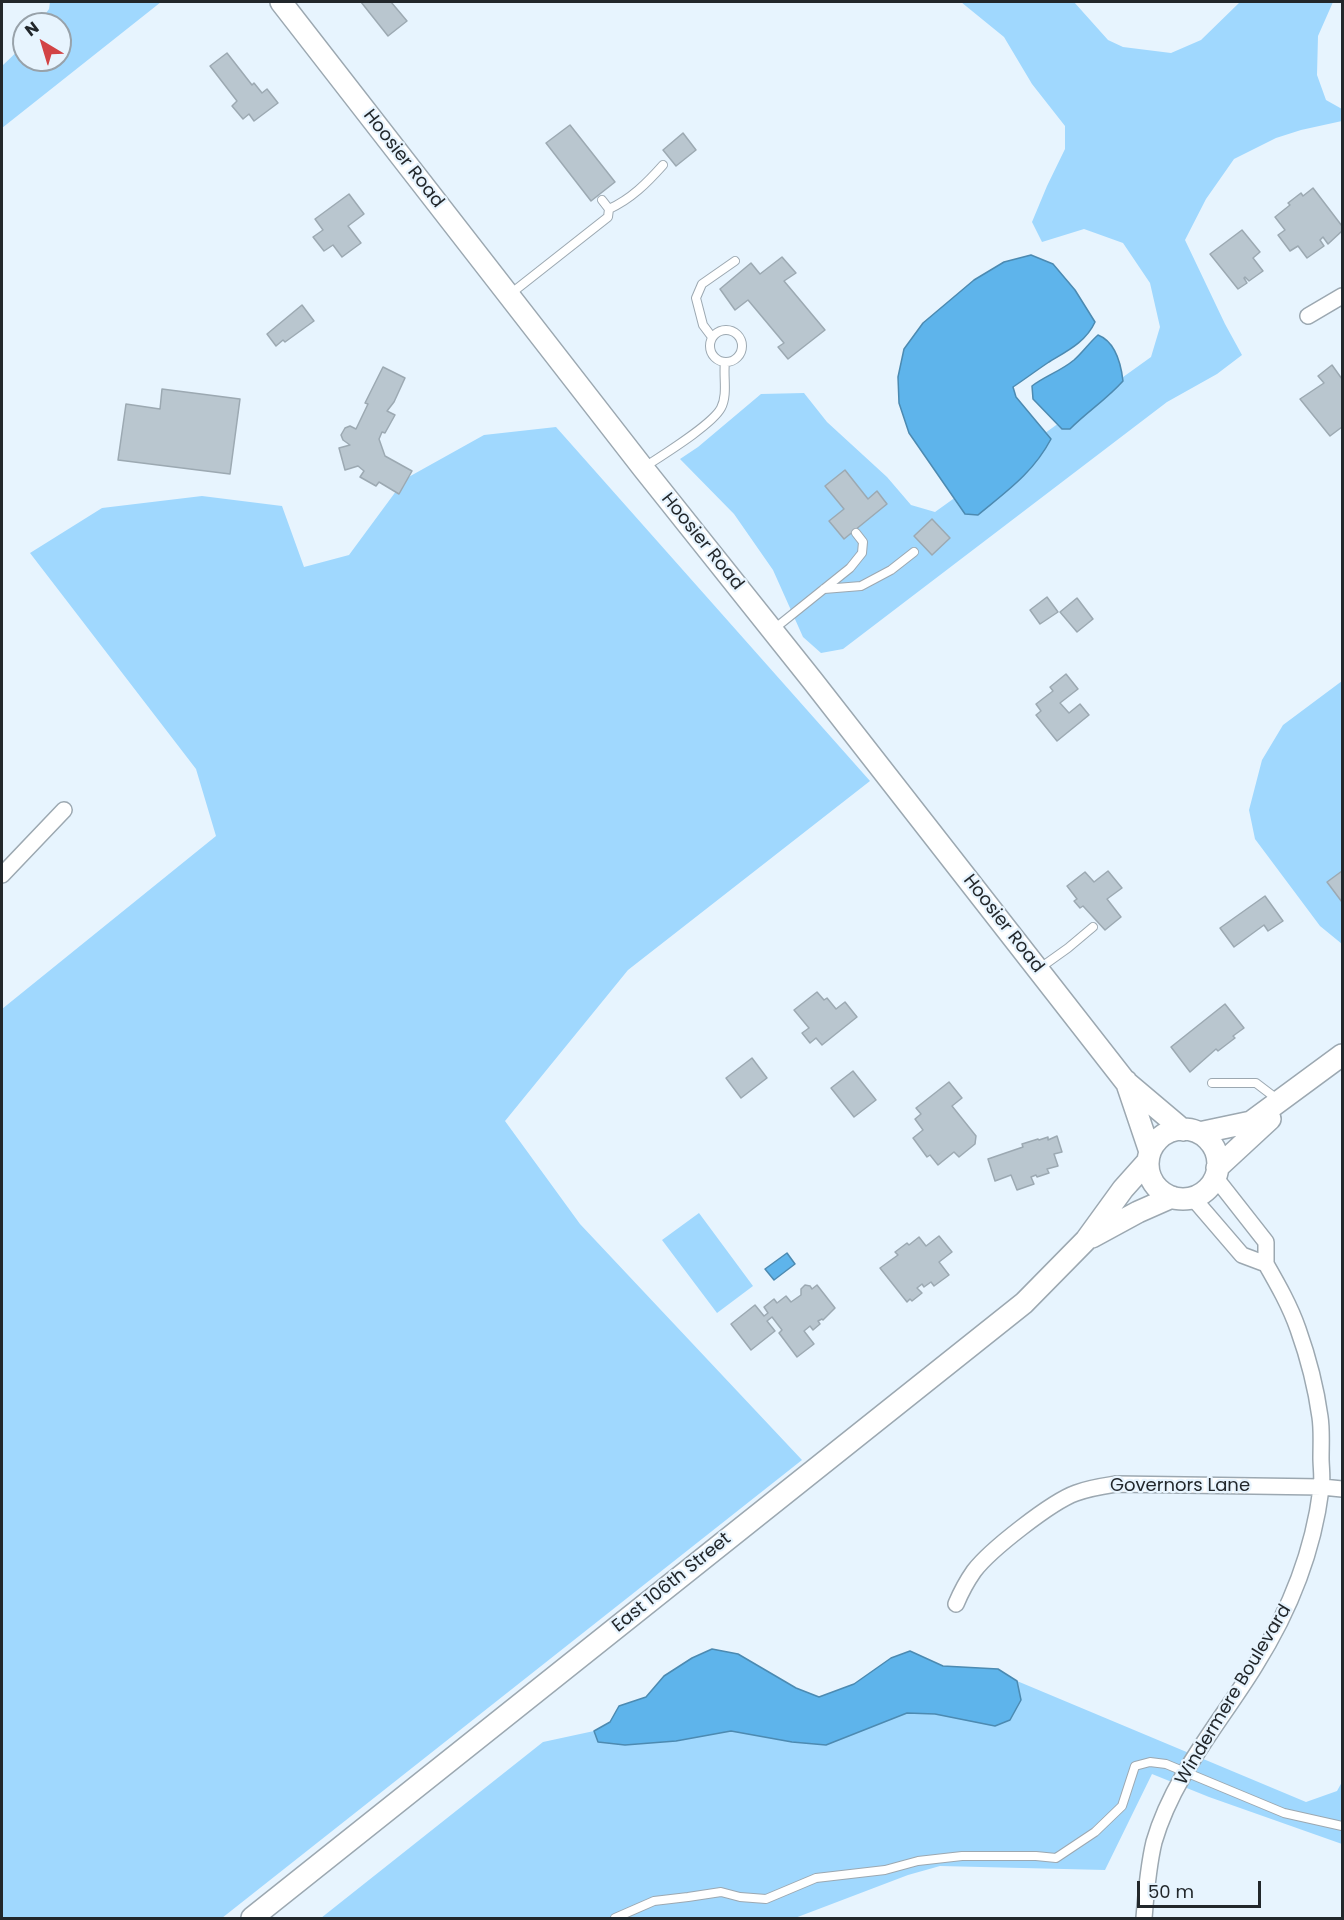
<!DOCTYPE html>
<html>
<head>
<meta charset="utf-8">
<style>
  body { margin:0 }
  #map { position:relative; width:1344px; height:1920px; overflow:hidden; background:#e7f4fe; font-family:Poppins,sans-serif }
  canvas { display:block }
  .frame { position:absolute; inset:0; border:3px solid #22272b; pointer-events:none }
  .north { position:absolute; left:12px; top:12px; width:60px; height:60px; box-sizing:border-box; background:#e7f4fe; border:2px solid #98a2aa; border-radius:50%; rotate:322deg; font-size:16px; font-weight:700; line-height:24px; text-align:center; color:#22272b }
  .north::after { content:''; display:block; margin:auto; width:21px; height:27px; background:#d24345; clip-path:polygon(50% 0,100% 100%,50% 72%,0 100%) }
  .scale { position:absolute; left:1137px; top:1881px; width:124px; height:27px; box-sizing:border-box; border:3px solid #22272b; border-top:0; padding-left:8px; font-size:18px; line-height:21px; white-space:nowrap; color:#22272b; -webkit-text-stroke:4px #e7f4fe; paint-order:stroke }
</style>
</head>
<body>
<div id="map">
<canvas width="1344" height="1920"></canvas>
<div class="frame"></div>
<div class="north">N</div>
<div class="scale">50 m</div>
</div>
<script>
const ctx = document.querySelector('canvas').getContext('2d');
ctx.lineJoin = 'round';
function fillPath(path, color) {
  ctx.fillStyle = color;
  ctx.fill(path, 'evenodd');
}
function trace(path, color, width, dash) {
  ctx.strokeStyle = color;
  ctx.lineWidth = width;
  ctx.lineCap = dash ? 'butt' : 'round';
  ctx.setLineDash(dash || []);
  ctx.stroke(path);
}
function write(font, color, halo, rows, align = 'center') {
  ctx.font = font + ' Poppins,sans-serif';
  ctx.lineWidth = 4.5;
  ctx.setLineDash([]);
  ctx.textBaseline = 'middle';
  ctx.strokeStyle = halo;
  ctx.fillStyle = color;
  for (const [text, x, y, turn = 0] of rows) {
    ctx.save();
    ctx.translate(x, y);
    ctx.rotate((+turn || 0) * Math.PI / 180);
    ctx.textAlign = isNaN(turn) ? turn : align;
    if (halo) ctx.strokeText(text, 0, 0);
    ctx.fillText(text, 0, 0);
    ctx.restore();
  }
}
const green = new Path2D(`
  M50,2H161L2,128V66L24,45V60H60V24H38L49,9Z
  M961,2H1074L1108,40L1123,47L1171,53L1201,40L1240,2H1333L1318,36L1317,75L1326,100L1342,109V121L1301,130L1276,138L1234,159L1206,199L1185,240L1225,324L1242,355L1217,374L1167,402L843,649L821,653L803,637L773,570L734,514L680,459L698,447L761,394L804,393L827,422L887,477L911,505L935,512L1151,357L1160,327L1150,283L1123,243L1084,229L1042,242L1032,222L1047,186L1065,149V126L1032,84L1004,37Z
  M556,427L870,781L628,970L505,1121L580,1224L802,1460L222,1918H2V1009L216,836L196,769L30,553L102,508L202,496L282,506L304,567L349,555L405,479L484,435Z
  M1342,681V944L1320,926L1255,839L1249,810L1262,760L1283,725Z
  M699,1213L753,1286L717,1313L662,1240Z
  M712,1649L738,1654L796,1688L819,1697L854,1684L891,1658L910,1651L943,1666L998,1669L1017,1681L1306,1802L1337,1791L1342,1782V1844L1209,1797L1152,1774L1105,1870L940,1866L908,1875L795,1918H321L543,1742L594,1731L610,1722L619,1706L646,1697L664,1676L692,1658Z`);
const water = new Path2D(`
  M1031,255L1053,264L1075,290L1095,322C1086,342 1067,351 1049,362C1037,370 1025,379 1013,387L1016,397L1051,439C1033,473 1007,491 978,515L965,514L909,433L899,403L898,377L904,349L923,323L974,280L1004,262Z
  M1098,335C1116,342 1121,364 1123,381C1107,399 1087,412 1070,429H1062L1033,399L1032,386C1045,376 1061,371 1074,360C1083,352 1089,343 1098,335Z
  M787,1253L795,1264L774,1280L765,1269Z
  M712,1649L738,1654L796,1688L819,1697L854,1684L891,1658L910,1651L943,1666L998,1669L1017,1681L1021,1700L1010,1720L995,1726L935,1714L907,1713L826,1745L792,1742L731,1731L676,1741L625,1745L598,1742L594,1731L610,1722L619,1706L646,1697L664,1676L692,1658Z`);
const building = new Path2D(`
  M361,2H391L407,21L388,36Z
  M227,53L252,85L254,83L262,93L267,89L278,103L254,121L249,114L243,119L232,106L237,101L210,66Z
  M570,125L615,182L591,201L546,143Z
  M683,133L696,150L676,166L663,150Z
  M1313,188L1342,226V231L1328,244L1323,237L1320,240L1324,246L1307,258L1298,246L1290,251L1278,235L1285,230L1275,217L1290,205L1288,203L1301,193L1303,196Z
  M349,194L364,214L348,226L361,243L342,257L333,245L324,251L313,237L323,230L315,219Z
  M1242,230L1260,252L1253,258L1263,271L1249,281L1245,277L1244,278L1247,283L1238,289L1210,254Z
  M782,257L796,273L784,281L825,330L788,359L778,347L784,343L748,300L735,310L720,289L751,263L760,274Z
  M302,305L314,321L285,342L283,340L276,346L267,334Z
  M1332,365L1342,379V427L1330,436L1300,399L1324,383L1318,376Z
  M383,367L405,378L394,402L387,411L395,415L385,433L382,432L379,439L385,456L412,471L399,494L379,482L376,486L360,477L364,471L358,466L345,470L339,448L350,445L343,440L341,435L345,428L350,426L356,429L368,404L365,403Z
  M162,389L240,399L230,474L118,460L126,404L160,409Z
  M845,470L868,499L877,491L887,504L844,539L829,521L844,509L825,486Z
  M932,519L950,538L932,555L914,536Z
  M1047,597L1058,612L1040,624L1030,610Z
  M1077,598L1093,619L1077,632L1060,612Z
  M1066,674L1078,689L1060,703L1069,713L1080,704L1089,715L1057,741L1036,715L1041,711L1036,704L1053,691L1050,687Z
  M1108,871L1122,888L1107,899L1121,917L1105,930L1083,906L1080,908L1074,901L1077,899L1067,886L1085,872L1094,882Z
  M1342,871V902L1327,882Z
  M1265,896L1283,921L1268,931L1264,925L1234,947L1220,928Z
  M817,992L824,1000L827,998L836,1009L845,1002L857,1017L822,1045L816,1038L810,1043L802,1033L809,1028L794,1010Z
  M1225,1004L1244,1028L1233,1036L1235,1038L1218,1051L1216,1049L1190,1072L1171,1047Z
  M752,1058L767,1078L741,1098L726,1078Z
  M853,1071L876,1100L854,1117L831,1088Z
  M949,1082L962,1098L952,1106L976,1136L975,1144L959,1157L954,1152L938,1165L930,1155L927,1157L913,1138L923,1130L915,1119L921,1114L916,1108Z
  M1057,1136L1062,1152L1054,1154L1058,1166L1047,1169L1049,1173L1037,1177L1036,1175L1031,1177L1034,1184L1017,1190L1011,1175L995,1181L988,1159L1023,1147L1022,1144L1038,1139L1039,1140L1048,1137V1140Z
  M939,1236L952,1252L939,1262L949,1275L934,1286L931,1282L924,1287L922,1284L917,1288L922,1293L912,1301L910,1299L907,1302L880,1268L898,1255L895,1252L907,1243L909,1245L919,1237L926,1246Z
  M805,1285L810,1286L812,1289L817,1285L835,1308L823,1320L822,1319L818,1321L820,1324L813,1330L810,1326L804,1331L814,1344L797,1357L779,1333L782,1330L772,1317L767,1321L775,1331L751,1350L731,1324L755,1305L764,1316L768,1313L764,1307L774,1299L777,1303L786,1296L791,1302L801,1295V1289Z`);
const lane = new Path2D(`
  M609,209C631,199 647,183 663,165
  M509,295L608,217L609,209L602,200
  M710 346a16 16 0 1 1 32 0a16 16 0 1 1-32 0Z
  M712,337L703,325L696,298L702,284L735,261
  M643,468C661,456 712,425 721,408C728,395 723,376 725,362
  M824,589L861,586L891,570L914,552
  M774,629L850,568L862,553L863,542L856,533
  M1040,968L1068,948L1093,927
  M1212,1083H1256L1277,1099
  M615,1918L654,1901L688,1897L721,1892L740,1897L766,1899L816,1878L885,1870L918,1861L962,1856H1036L1056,1858L1095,1832L1122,1806L1135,1766L1150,1762L1166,1764L1284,1813L1342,1826`);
const street = new Path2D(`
  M1308,316L1342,296
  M2,875L64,810
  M1193,1198L1242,1255L1266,1264V1242L1215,1177
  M956,1604C961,1592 967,1581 974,1571C990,1550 1051,1502 1076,1493C1089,1488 1103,1486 1116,1484L1322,1487L1342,1489
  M1144,1918C1146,1893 1148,1867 1154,1842C1173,1776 1220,1723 1255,1666C1289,1612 1313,1553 1321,1489C1323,1479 1321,1468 1321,1458C1321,1444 1322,1430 1320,1417C1316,1388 1308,1357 1298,1329C1290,1306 1278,1285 1266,1264`);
const secondary = new Path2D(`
  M281,2L643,468L812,680L1125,1081L1183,1130
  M1126,1081L1150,1152
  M1148 1164a35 35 0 1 1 70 0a35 35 0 1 1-70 0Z
  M1199,1133L1251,1122L1342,1055
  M1217,1168L1270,1119
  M1092,1237L1138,1212L1172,1197
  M252,1918L1024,1303L1086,1240L1123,1189L1148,1161`);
const streetNames = [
  ["Hoosier Road",403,159,52],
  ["Hoosier Road",702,542,51],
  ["Hoosier Road",1003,924,52],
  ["Governors Lane",1180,1486],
  ["East 106th Street",672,1583,-39],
  ["Windermere Boulevard",1234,1695,-59]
];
fillPath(green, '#a0d8fe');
fillPath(water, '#5eb4eb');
trace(water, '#4c8ab1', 1.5);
fillPath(building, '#b9c6cf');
trace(building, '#9ca9b2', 1.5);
trace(lane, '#9ca8b1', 10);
trace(street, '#9ca8b1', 18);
trace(secondary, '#9ca8b1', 24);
trace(lane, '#fff', 8);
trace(street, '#fff', 15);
trace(secondary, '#fff', 21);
write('18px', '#22272b', '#e7f4fe', streetNames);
</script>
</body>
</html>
